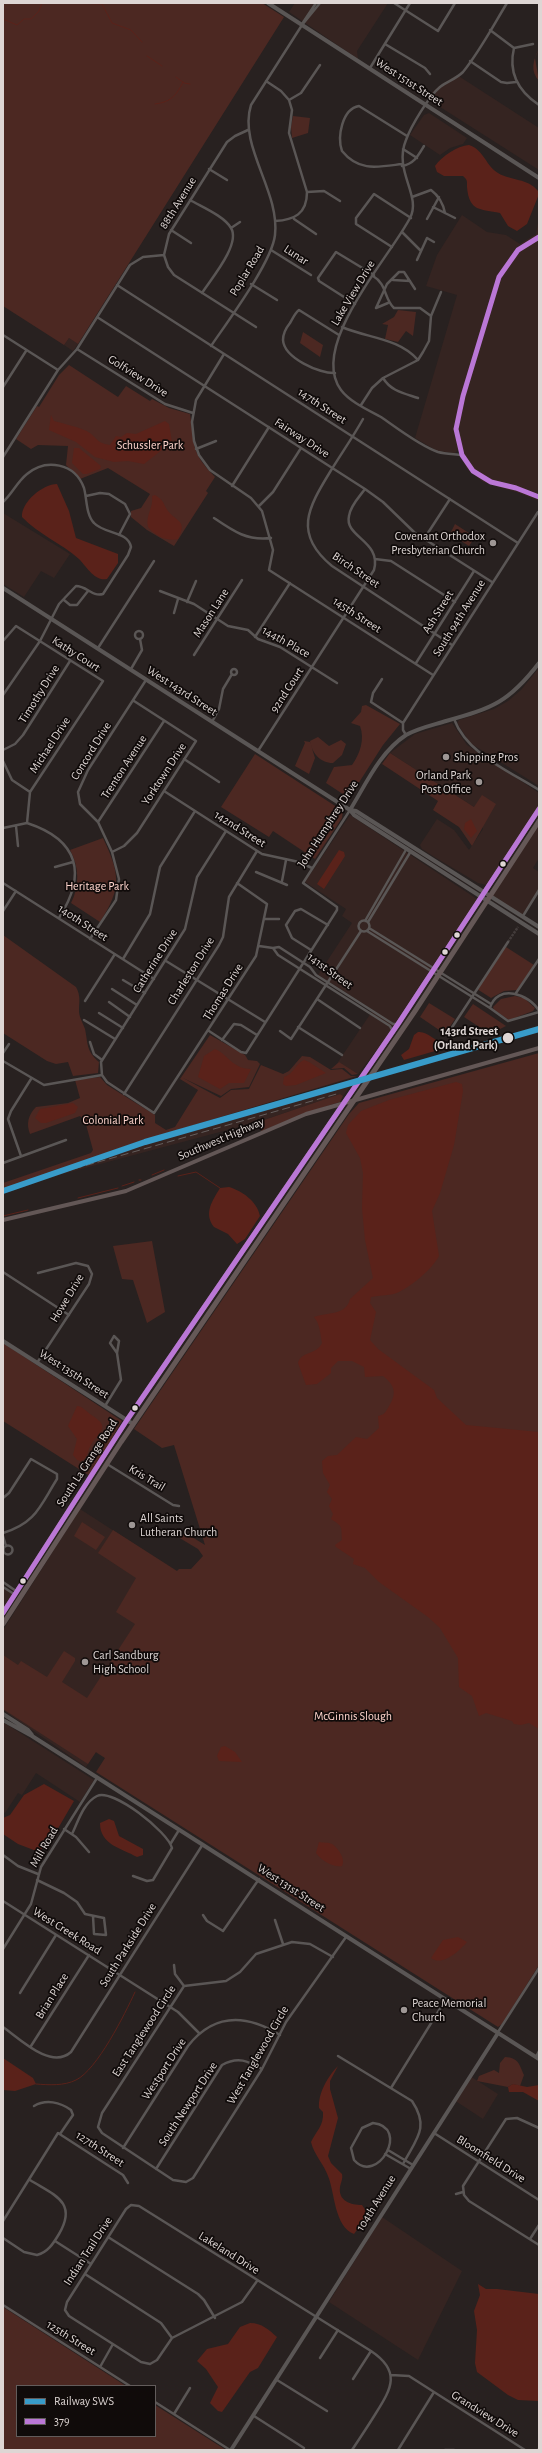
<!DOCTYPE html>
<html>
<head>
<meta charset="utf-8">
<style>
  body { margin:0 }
  #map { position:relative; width:542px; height:2453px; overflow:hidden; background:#282120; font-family:"Alegreya Sans",sans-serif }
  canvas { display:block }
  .frame { position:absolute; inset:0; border:4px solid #ded6d4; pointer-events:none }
  .legend { position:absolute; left:16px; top:2385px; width:140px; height:52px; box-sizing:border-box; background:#100b0a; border:1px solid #625c5b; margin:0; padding:5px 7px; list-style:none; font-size:12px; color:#ded6d4 }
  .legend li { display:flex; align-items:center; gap:8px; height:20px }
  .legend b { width:20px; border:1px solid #625c5b }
</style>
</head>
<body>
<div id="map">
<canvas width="542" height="2453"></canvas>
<div class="frame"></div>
<ul class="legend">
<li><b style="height:5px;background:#389bc9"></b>Railway SWS</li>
<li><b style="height:5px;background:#ba77d6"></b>379</li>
</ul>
</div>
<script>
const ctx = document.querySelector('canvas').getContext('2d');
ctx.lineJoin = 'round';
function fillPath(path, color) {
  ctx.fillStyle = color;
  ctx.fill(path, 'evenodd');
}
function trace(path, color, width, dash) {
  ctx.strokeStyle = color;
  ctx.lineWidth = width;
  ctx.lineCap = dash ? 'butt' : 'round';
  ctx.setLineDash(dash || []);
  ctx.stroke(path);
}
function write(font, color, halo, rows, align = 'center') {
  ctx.font = font + ' "Alegreya Sans",sans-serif';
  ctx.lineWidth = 3.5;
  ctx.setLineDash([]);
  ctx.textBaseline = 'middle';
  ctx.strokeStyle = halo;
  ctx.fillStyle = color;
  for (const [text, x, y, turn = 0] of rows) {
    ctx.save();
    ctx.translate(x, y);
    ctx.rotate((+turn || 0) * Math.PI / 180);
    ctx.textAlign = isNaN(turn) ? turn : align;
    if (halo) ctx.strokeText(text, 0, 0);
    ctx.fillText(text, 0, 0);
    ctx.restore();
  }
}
const built = new Path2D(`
  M295,3H388L357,51L358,59L289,12Z
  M457,75L539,128V170L426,98L439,86Z
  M429,113L467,138L463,144L450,148L440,155L410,135L424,115Z
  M462,215L487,232L506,235L520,244L536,234L539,217V501L519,493L483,482L467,469L458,450L455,453L437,451L415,438L457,295L426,286L437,255Z
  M69,338L78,344L73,351L64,345Z
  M3,513L70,554L54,578L41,571L24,597L3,584Z
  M539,668V786L470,743L457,723L459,720L494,709L508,701L521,690Z
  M452,723L467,745L539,793V805L487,885L478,883L436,858L422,849L420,845L437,819L454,830L469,850L483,829L474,807L390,753L415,734Z
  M350,815L477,899L382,1043L358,1074L338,1062L373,1010L318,975L352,923L342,916L346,909L305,882Z
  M539,822V858L533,868L539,872V889L522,916L491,895Z
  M356,1078L343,1096L340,1094L261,1121L59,1175L3,1194V1190L134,1143Z
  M80,1509L190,1580L105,1758L95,1752L86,1767L3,1710V1630Z
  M3,1588L14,1594L3,1611Z
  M3,1722L94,1780L80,1802L36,1773L22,1795L18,1793L5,1813L3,1812Z
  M470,2076L498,2094L483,2119L454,2100Z
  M382,2217L462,2271L418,2360L329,2302Z`);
const green = new Path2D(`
  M3,3H262L284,17L78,344L69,338L64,345L3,306Z
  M539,49L535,58L539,81C530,71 533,60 539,49Z
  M293,116L310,118L308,133L292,138L291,127Z
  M398,310L416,312L413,336L406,331L398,342L385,339L388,325L382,324L394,317Z
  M303,332L323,345L320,357L300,343Z
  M69,365L118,397L126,386L150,401L152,399L169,408L190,414C195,446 190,451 215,477L206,491L208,493L174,546L147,530L131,517V511L141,508L150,494L108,468L80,479L66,465L68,446L38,445L31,449L16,439L37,406L39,407L59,375Z
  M455,524L475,537L469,546L450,534Z
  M366,705L400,724L383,745L349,798L326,783L334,767L352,765C360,754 365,739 360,726L351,723L361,712L362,706Z
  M318,737L329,746L341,740L346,744L342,755L333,763C320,763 312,753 310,741Z
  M304,741L310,742L315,758L309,774L295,766L305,743Z
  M390,753L474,807L482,795L496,804L472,846L459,827L433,810L438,801L382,764Z
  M255,754L343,811L342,818L315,859L273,831L269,837L221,807Z
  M103,838C120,874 122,888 100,922L71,903C80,886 79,866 70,850Z
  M3,935L76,987C81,996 79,1002 79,1011C79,1017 83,1023 85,1029C88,1043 86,1051 99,1062L98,1073L73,1076L68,1062L56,1064L47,1061L3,1033Z
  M506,947L534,965L517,990L504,991L491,998L477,989Z
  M515,996L524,998L535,1008L533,1011L509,1020L494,1010L493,1007L501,999Z
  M429,1003L455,1019L445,1034L420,1017Z
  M473,1004L506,1026L488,1035L487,1032L464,1017Z
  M210,1035L245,1055L248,1060L257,1061L260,1064L249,1087L231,1089L221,1096L183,1078L220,1098L231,1090L249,1089L261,1065L283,1074L289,1071L302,1056L310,1057L331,1070L342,1069L351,1076H357L134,1143L3,1190V1183L91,1153L93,1150L85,1121L80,1116L30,1134C26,1124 28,1115 36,1107L68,1103L80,1098L75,1080L100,1077L107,1085L155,1115V1123L166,1130L175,1127L198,1090L180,1079Z
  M539,1053V1965L502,2024L498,2027L96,1772L105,1758L96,1752L88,1764L3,1709V1655L18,1665L21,1661L47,1677L64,1651L75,1658V1661L62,1682L87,1698L135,1624L116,1612L136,1578L98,1553L113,1530L177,1571L179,1569H191L203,1556L198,1549L178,1537L179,1529L205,1545L174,1445L162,1448L134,1429L349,1114L359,1103Z
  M339,1062L358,1074L352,1075L344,1068L331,1069Z
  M340,1094L343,1096L340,1102L302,1114L262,1131L260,1129L261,1121Z
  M152,1241L165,1312L147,1323L133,1280L122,1279L113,1246Z
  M3,1343L122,1421L90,1476L3,1421Z
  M82,1522L105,1537L96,1550L74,1536Z
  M505,2057C519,2058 519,2064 524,2075L520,2086L513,2084L508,2087L477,2081L479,2076L494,2070L499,2073L500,2063Z
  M3,2307L126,2386H17V2436H155V2405L226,2450H3Z`);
const water = new Path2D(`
  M469,145C484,150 486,166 498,173C511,181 528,178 538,191L539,194L527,224L517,231L508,226L500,213C481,209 469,212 467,187C467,182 468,180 463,176H444L437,172L435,166C442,156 457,146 469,145Z
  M51,415L54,421C64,424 75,426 84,430C96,434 94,443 110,445L116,436L121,437L127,433L136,434L165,421L169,424L172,442L144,464L128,461L114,462L95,457L76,442L49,430Z
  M74,448H79L101,466L100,469L87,474H83L72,463Z
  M57,484L69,511L76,538L118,554V563L107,579C95,582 86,566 79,559C61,543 38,534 22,517C21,502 43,484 57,484Z
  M155,495C162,499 163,502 166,508C174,522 189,519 178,539C168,542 155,536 148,527C145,516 154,507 152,496Z
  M471,819L477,831L471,838L464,829L465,823Z
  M339,850L344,852L345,856L324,889L317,884Z
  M418,1032C428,1031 434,1041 442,1042V1049L404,1060L401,1055L409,1049L414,1035Z
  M215,1049C230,1056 231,1068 251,1069L244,1083H229L220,1089L198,1077L204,1056Z
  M304,1060L309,1062L326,1073L296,1085L286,1086L283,1084L284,1077C294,1074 295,1064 304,1060Z
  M456,1082L462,1084L463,1091L454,1145L440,1193L432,1211L439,1256C432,1269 413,1285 399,1292C391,1296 380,1295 371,1297L370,1303L376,1312L370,1340L378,1349L434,1390L437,1398L466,1425L539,1432V1729L529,1723L521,1725L514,1724L512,1721L486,1713L479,1716L472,1696L459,1687L458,1658L440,1628L428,1617L379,1582L365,1568L353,1564L354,1559L336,1547L335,1545L342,1540C341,1525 343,1527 331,1519L333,1514L329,1506L332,1499L327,1492L330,1485L323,1473L322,1461L328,1456L337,1455L356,1437L367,1439L379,1428L378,1416C384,1415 385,1413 388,1408C396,1395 397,1387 383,1376L365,1377L364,1367L352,1361H338L331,1368V1373L317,1384L306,1385L298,1363C301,1351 317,1355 322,1343C320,1333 320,1324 314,1317C327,1312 346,1316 350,1299L373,1278L365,1240L362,1208L363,1173L360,1158L346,1133L348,1125L361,1111L389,1100Z
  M73,1103L78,1107L75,1113L46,1123H41L35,1118L40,1109Z
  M229,1187C242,1191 257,1201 260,1216L245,1239L237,1244L228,1234L214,1227C203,1213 213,1200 220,1188Z
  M77,1406C82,1406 86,1411 90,1414C112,1428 100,1429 91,1445C87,1451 88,1458 81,1461L77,1460L73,1455L77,1439L68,1426Z
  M225,1746L235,1752L242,1762L219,1761L217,1756L221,1747Z
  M44,1784L74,1801L53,1837L39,1852L18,1844L3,1834V1818L10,1815L24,1795Z
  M109,1819L114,1821L119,1836L143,1849V1855L137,1857C121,1848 100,1845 100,1823Z
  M319,1842C323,1843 329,1842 332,1844C338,1848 346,1859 342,1866C333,1868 321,1860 316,1853Z
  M458,1937L467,1942C460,1950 443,1967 431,1958L443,1940Z
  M3,2058L33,2078L36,2084L15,2091L3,2090Z
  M338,2066L330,2081V2089L338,2118L328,2156L331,2163L342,2174C343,2179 341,2182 340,2187C338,2201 351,2205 362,2205L366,2211L364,2220L354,2234C334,2226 335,2193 328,2176C324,2164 314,2155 311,2142C316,2131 324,2126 323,2112L319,2108C318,2093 328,2076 338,2066Z
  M513,2084L527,2087L539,2085V2101L523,2092H509L508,2087Z
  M478,2284L486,2289H497L539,2294V2401L518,2400L508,2395L477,2372L475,2363L477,2330L474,2311L480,2295Z
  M250,2323C262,2323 269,2330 277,2337L258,2368L250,2372L222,2412L218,2411L210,2403L218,2387L206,2369L197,2361L207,2349L228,2344L240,2327Z`);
const stream = new Path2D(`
  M73,3L102,4L112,23L131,30L142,42
  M3,19L17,25L24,19H31L39,11L42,3
  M147,56L162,66
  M176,77L184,83L190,84
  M155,104C171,102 176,96 183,82
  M152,1175L164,1170
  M178,1176L196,1172L220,1188
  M139,1180H141
  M122,1186L134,1182
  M78,1198L118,1188
  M3,1216L28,1210
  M36,2084C49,2085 64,2086 76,2080C97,2070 125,2014 135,1992`);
const streetTunnel = new Path2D(`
  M508,942L518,927`);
const street = new Path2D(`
  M394,3L438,31L455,3
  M302,24L316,3
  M490,30L514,48C508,73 518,91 539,105
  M385,44L425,68L430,74
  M514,48L533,44
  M470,61L501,82L507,83L516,82
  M370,68L410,3
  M266,81L281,91L289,100L292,110L289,133L307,192C307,214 294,220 275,221
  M289,100L301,93L320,65
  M248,130L235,136L227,142L169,234L164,255L168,267L174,275L256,327
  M403,149L417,158
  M402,164C378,167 359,172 342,151C337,137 342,109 359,106L407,136
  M402,166C414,164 418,156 424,146
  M209,169L227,180
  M307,192L324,191L340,201
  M412,197L431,190C439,196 443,203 445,213
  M190,200C202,207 224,216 231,228C241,244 211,279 202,293
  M433,207L455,218
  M294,219L316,234
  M427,219L439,197
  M231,228L240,222
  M171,230L191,243
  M402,232L420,250
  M539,237L518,250L499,277L463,396L456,429L462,455L473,471L491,482L516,488L539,497
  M392,247L356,224V218L374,194L411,218
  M271,250L311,275
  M417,260L427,238L434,242
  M393,280L410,281
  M251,284L277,300
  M117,285L518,543
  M355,304L319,281L318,278L336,252L374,275
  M376,308L387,284L399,272H404L415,289
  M376,308L388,303
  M431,316L441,292
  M97,317L365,489L383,502L415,533L492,582
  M342,327C367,338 399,338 418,360
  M3,335L58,370
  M211,346C228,321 272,262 275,235C280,191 238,146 251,105L302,25L320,3
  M77,349L165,404L193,413
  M224,354L196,400L192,422L194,441L199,455L210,470L251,498L262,511L273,550L269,570L433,675
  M335,373C320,374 284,358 283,340C283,333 286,328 290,323C293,318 295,313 299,310L339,335
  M383,378C391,391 403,393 418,398
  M3,387L26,351
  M361,405L372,388L383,378L418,360L423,352L429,341L431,316L420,308H394C384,299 387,284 373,276
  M363,419C353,437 341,454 330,472C308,508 293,534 332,566L452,645
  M196,449L216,441
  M462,455C454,454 445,454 438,452C420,446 397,428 381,417C368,410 350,402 341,390C308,346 390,257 410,218C422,196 393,171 406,140C411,126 429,96 440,87C448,81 456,79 463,72C480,51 493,26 507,3
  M3,457L58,370L77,349L130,265L143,257L164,255
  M232,486L269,427
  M86,496L100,493L109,494L125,504L130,514L119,535
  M3,502C12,494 17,482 27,474C46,458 75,463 84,488C87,499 86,515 94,523C104,534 128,531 131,547L128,555L103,594C92,597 87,586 76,586L59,604L40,641L3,695
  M259,506L273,492L301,448
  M214,518C233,531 247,541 271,538
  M424,539L450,499
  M375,559L391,561L455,602
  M160,591L194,604L228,626L248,630L258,639L280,647L337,683
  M64,600L70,605H77L88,591
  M187,602L196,581
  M174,613L178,599
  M135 635a4 4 0 1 1 8 0a4 4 0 1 1-8 0Z
  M255,637L290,583
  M3,641L16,626L103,681L30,792L27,823
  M98,648L154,561
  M194,655L242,580
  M416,663L474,571
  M131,669L142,650L140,639
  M231 672a3 3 0 1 1 6 0a3 3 0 1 1-6 0Z
  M382,679L373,693L371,702L403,723
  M454,719C467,754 509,771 539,790
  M212,722L219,709L223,689L232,674
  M406,735L403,730V723L538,512
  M3,750L15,744L23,735L70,661
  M258,751L374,570C382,541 344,537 349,516C350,506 360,496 365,489
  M184,759L219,782
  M3,761L12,780L30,792
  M164,791L262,854L299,862L312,868
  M98,822L164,721
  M27,823C79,840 87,874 59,918
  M16,826L18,846
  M3,828L27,823
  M226,831L197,877L185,929L101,1062L102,1075L107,1082L154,1113L256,956L267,904L237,883
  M112,852L124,846L137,833L196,741L134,701
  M55,867L73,862
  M256,872L287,885
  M282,881L286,860
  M3,883L154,979
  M3,911L16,891
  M523,916L539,890
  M264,919H279
  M358.5 926a5.5 5.5 0 1 1 11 0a5.5 5.5 0 1 1-11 0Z
  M365,921L407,848
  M368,922L411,851
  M369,928L491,1004
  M367,931L490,1008
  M90,939L116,900L119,879L112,852L98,822L80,804L78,792L88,770L146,680
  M259,946L273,948
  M311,950L292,938L286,925L295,911L301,909L328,925
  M123,959L150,914L160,867L195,811
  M166,961L265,1022
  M123,980L145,993
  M112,989L137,1005
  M516,993L539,959
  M317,999L360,1028
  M85,1001L115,954
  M109,1002L130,1017
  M539,1011C530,994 497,983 490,1008L508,1021L539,1012
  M99,1013L123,1028
  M84,1020L115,1039
  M298,1027L342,1055
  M209,1031L241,1052L246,1053L337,910V907L303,883L350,810
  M280,1031L291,1039L361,931
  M393,1032L390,1026L278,955L273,948L279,947L310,967L316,975L393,1024H398
  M449,1032L508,942
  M222,1040L234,1024L241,1025L257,1035
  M90,1042L94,1054L102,1060
  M3,1053L9,1044
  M3,1061L44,1085L102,1075
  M124,1094L219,945L223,937L229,897L257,851
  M21,1156L8,1119L11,1111L31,1079
  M3,1163L66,1140
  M3,1272L69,1315
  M37,1363L89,1284L92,1274L88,1266L76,1263L38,1273
  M105,1406L121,1380L117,1353L119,1341L114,1336L110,1343L117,1353
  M107,1464L173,1505L179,1506
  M3,1498L9,1493L31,1459L57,1474V1479C40,1506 36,1523 3,1533
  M3,1536L6,1546
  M3.5 1550a4.5 4.5 0 1 1 9 0a4.5 4.5 0 1 1-9 0Z
  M3,1582L16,1591
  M3,1587L14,1594
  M64,1829L76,1837L89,1852
  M72,1834C78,1822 83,1803 97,1796C113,1788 168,1832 172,1848L153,1880L147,1881L133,1876
  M171,1843L179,1830
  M3,1855L18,1866L38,1874
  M37,1880L64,1893L77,1902L85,1914L104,1918L106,1935L94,1934L93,1916
  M3,1901L178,2012L199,2033
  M203,1915L207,1921L223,1931L259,1879
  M275,1920L283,1944
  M3,1949L31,1904L41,1867L97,1778
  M333,1957L310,1944L292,1942L256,1954L240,1972L226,1981L184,1986L102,2113L98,2127L102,2133L173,2180L186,2182L193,2178L262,2069L286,2022L346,1937
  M174,1965L175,1974L184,1986
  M20,1993L56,1935
  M3,2027C20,2039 51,2070 71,2052L203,1844
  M498,2032L539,1968
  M31,2046L89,1955
  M338,2056L412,2101C430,2128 416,2139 403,2164
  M536,2057L539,2051
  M391,2088L446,1999
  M34,2106C46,2099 60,2102 71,2110L73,2115L60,2134
  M373,2123C411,2127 377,2186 354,2160L351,2148L362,2128Z
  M539,2128L517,2118L506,2119L463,2186L464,2195L469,2201L539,2245
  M434,2133L539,2200
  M123,2148L188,2046C214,2013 246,2014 280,2035
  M388,2150L413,2165
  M385,2154L411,2169
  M156,2169L222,2065C238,2056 248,2061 262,2069
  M456,2194L463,2192
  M3,2221L58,2133L123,2175L128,2183
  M108,2237L198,2294L204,2300L215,2318
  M3,2238L24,2252L37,2255C48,2252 53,2244 59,2234C78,2202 54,2195 30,2180
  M530,2239L539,2225
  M55,2241L91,2264
  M85,2274L161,2323L172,2338
  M257,2281L242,2302L172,2338L157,2360L150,2364L141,2362L69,2316L65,2310L67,2302L126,2209L131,2205L139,2206L371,2351C401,2371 392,2388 376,2413C368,2426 360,2438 352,2450
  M3,2305L130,2386
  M320,2358L338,2330
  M100,2367L113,2344
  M391,2375L409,2376L434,2392L398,2450
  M353,2379L371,2351
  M277,2380L327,2411
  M434,2392L525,2450
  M155,2402L230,2450
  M174,2414L190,2388
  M254,2416L304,2448
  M445,2450H454
  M538,2450L539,2449`);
const secondary = new Path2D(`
  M268,3L539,178
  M3,588L350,810L356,811L539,927
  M350,810C366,784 380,752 406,735C418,728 433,725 446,721C493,708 509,702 539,663
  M350,810L354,815L539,934
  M3,1341L133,1424
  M3,1714L28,1730L32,1735
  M3,1720L32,1736L539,2059
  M231,2450L498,2033`);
const primary = new Path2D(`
  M3,1220L126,1191L306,1114L539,1048`);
const highway = new Path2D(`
  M3,1613L127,1420L398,1024L539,809
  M3,1624L121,1442L415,1011L539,821`);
const rail = new Path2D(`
  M63,1172L340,1093`);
const bus1 = new Path2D(`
  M539,237L518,250L499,277L463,396L456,429L462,455L473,471L491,482L516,488L539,497
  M3,1613L127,1420L398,1024L539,809`);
const rail1 = new Path2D(`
  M3,1191L145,1142L539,1029`);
const markers = [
  [493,543,4,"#9e9795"],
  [446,757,4,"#9e9795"],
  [479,782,4,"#9e9795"],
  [503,864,3.5,"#ded6d4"],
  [457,935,3.5,"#ded6d4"],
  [445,952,3.5,"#ded6d4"],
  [508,1038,6,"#ded6d4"],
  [135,1408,3.5,"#ded6d4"],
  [132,1525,4,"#9e9795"],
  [23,1581,3.5,"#ded6d4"],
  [85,1662,4,"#9e9795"],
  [404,2010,4,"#9e9795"]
];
const streetNames = [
  ["West 151st Street",409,82,33],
  ["88th Avenue",178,203,-58],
  ["Lunar",296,255,33],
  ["Poplar Road",247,271,-59],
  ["Lake View Drive",353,293,-59],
  ["Golfview Drive",138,376,32],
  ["147th Street",322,406,33],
  ["Fairway Drive",302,438,33],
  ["Birch Street",356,570,34],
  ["Ash Street",438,612,-58],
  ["Mason Lane",211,613,-57],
  ["145th Street",357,615,33],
  ["South 94th Avenue",459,618,-58],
  ["144th Place",286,642,29],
  ["Kathy Court",76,654,33],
  ["92nd Court",287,690,-57],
  ["West 143rd Street",182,691,33],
  ["Timothy Drive",39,694,-58],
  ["Michael Drive",50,745,-57],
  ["Concord Drive",91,751,-58],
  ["Trenton Avenue",124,767,-57],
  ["Yorktown Drive",164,774,-57],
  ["John Humphrey Drive",328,824,-57],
  ["142nd Street",240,829,32],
  ["140th Street",83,923,33],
  ["Catherine Drive",155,961,-58],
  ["Charleston Drive",191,971,-58],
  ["141st Street",330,971,36],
  ["Thomas Drive",223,992,-58],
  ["Southwest Highway",221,1139,-23],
  ["Howe Drive",67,1298,-59],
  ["West 135th Street",74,1374,33],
  ["South La Grange Road",87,1463,-57],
  ["Kris Trail",147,1478,31],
  ["Mill Road",44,1847,-60],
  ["West 131st Street",291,1888,33],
  ["West Creek Road",67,1931,32],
  ["South Parkside Drive",128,1945,-58],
  ["Brian Place",52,1996,-58],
  ["East Tanglewood Circle",144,2031,-57],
  ["West Tanglewood Circle",258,2055,-60],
  ["Westport Drive",164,2069,-57],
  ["South Newport Drive",188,2104,-57],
  ["127th Street",100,2149,33],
  ["Bloomfield Drive",491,2159,32],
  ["104th Avenue",376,2203,-58],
  ["Indian Trail Drive",88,2251,-57],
  ["Lakeland Drive",229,2253,32],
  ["125th Street",71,2338,32],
  ["Grandview Drive",485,2414,32]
];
const parkNames = [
  ["Schussler Park",150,445],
  ["Heritage Park",97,886],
  ["Colonial Park",113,1120],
  ["McGinnis Slough",353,1716]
];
const poiNames = [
  ["Covenant Orthodox",485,536,"right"],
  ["Presbyterian Church",485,550,"right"],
  ["Shipping Pros",454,757],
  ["Orland Park",471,775,"right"],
  ["Post Office",471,789,"right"],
  ["All Saints",140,1518],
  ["Lutheran Church",140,1532],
  ["Carl Sandburg",93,1655],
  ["High School",93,1669],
  ["Peace Memorial",412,2003],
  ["Church",412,2017]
];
const stopNames = [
  ["143rd Street",498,1031],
  ["(Orland Park)",498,1045]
];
fillPath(built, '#352421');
fillPath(green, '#4c2822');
fillPath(water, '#5a221a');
trace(stream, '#5a221a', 1);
trace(streetTunnel, '#433c3b', 2.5, [2.5, 1]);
trace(street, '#5a5655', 2.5);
trace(secondary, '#5a5655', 4);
trace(primary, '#635756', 4);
trace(highway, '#655857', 5);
trace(rail, '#645e5d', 1, [8, 4]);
trace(bus1, '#ba77d6', 5);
trace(rail1, '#389bc9', 6);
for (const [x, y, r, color] of markers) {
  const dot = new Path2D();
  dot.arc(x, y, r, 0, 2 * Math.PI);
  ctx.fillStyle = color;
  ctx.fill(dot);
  trace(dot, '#100b0a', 1.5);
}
write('12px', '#ded6d4', '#100b0a', streetNames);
write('12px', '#ffd5cd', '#100b0a', parkNames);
write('12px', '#ded6d4', '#100b0a', poiNames, 'left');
write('bold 12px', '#ded6d4', '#100b0a', stopNames, 'right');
</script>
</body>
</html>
